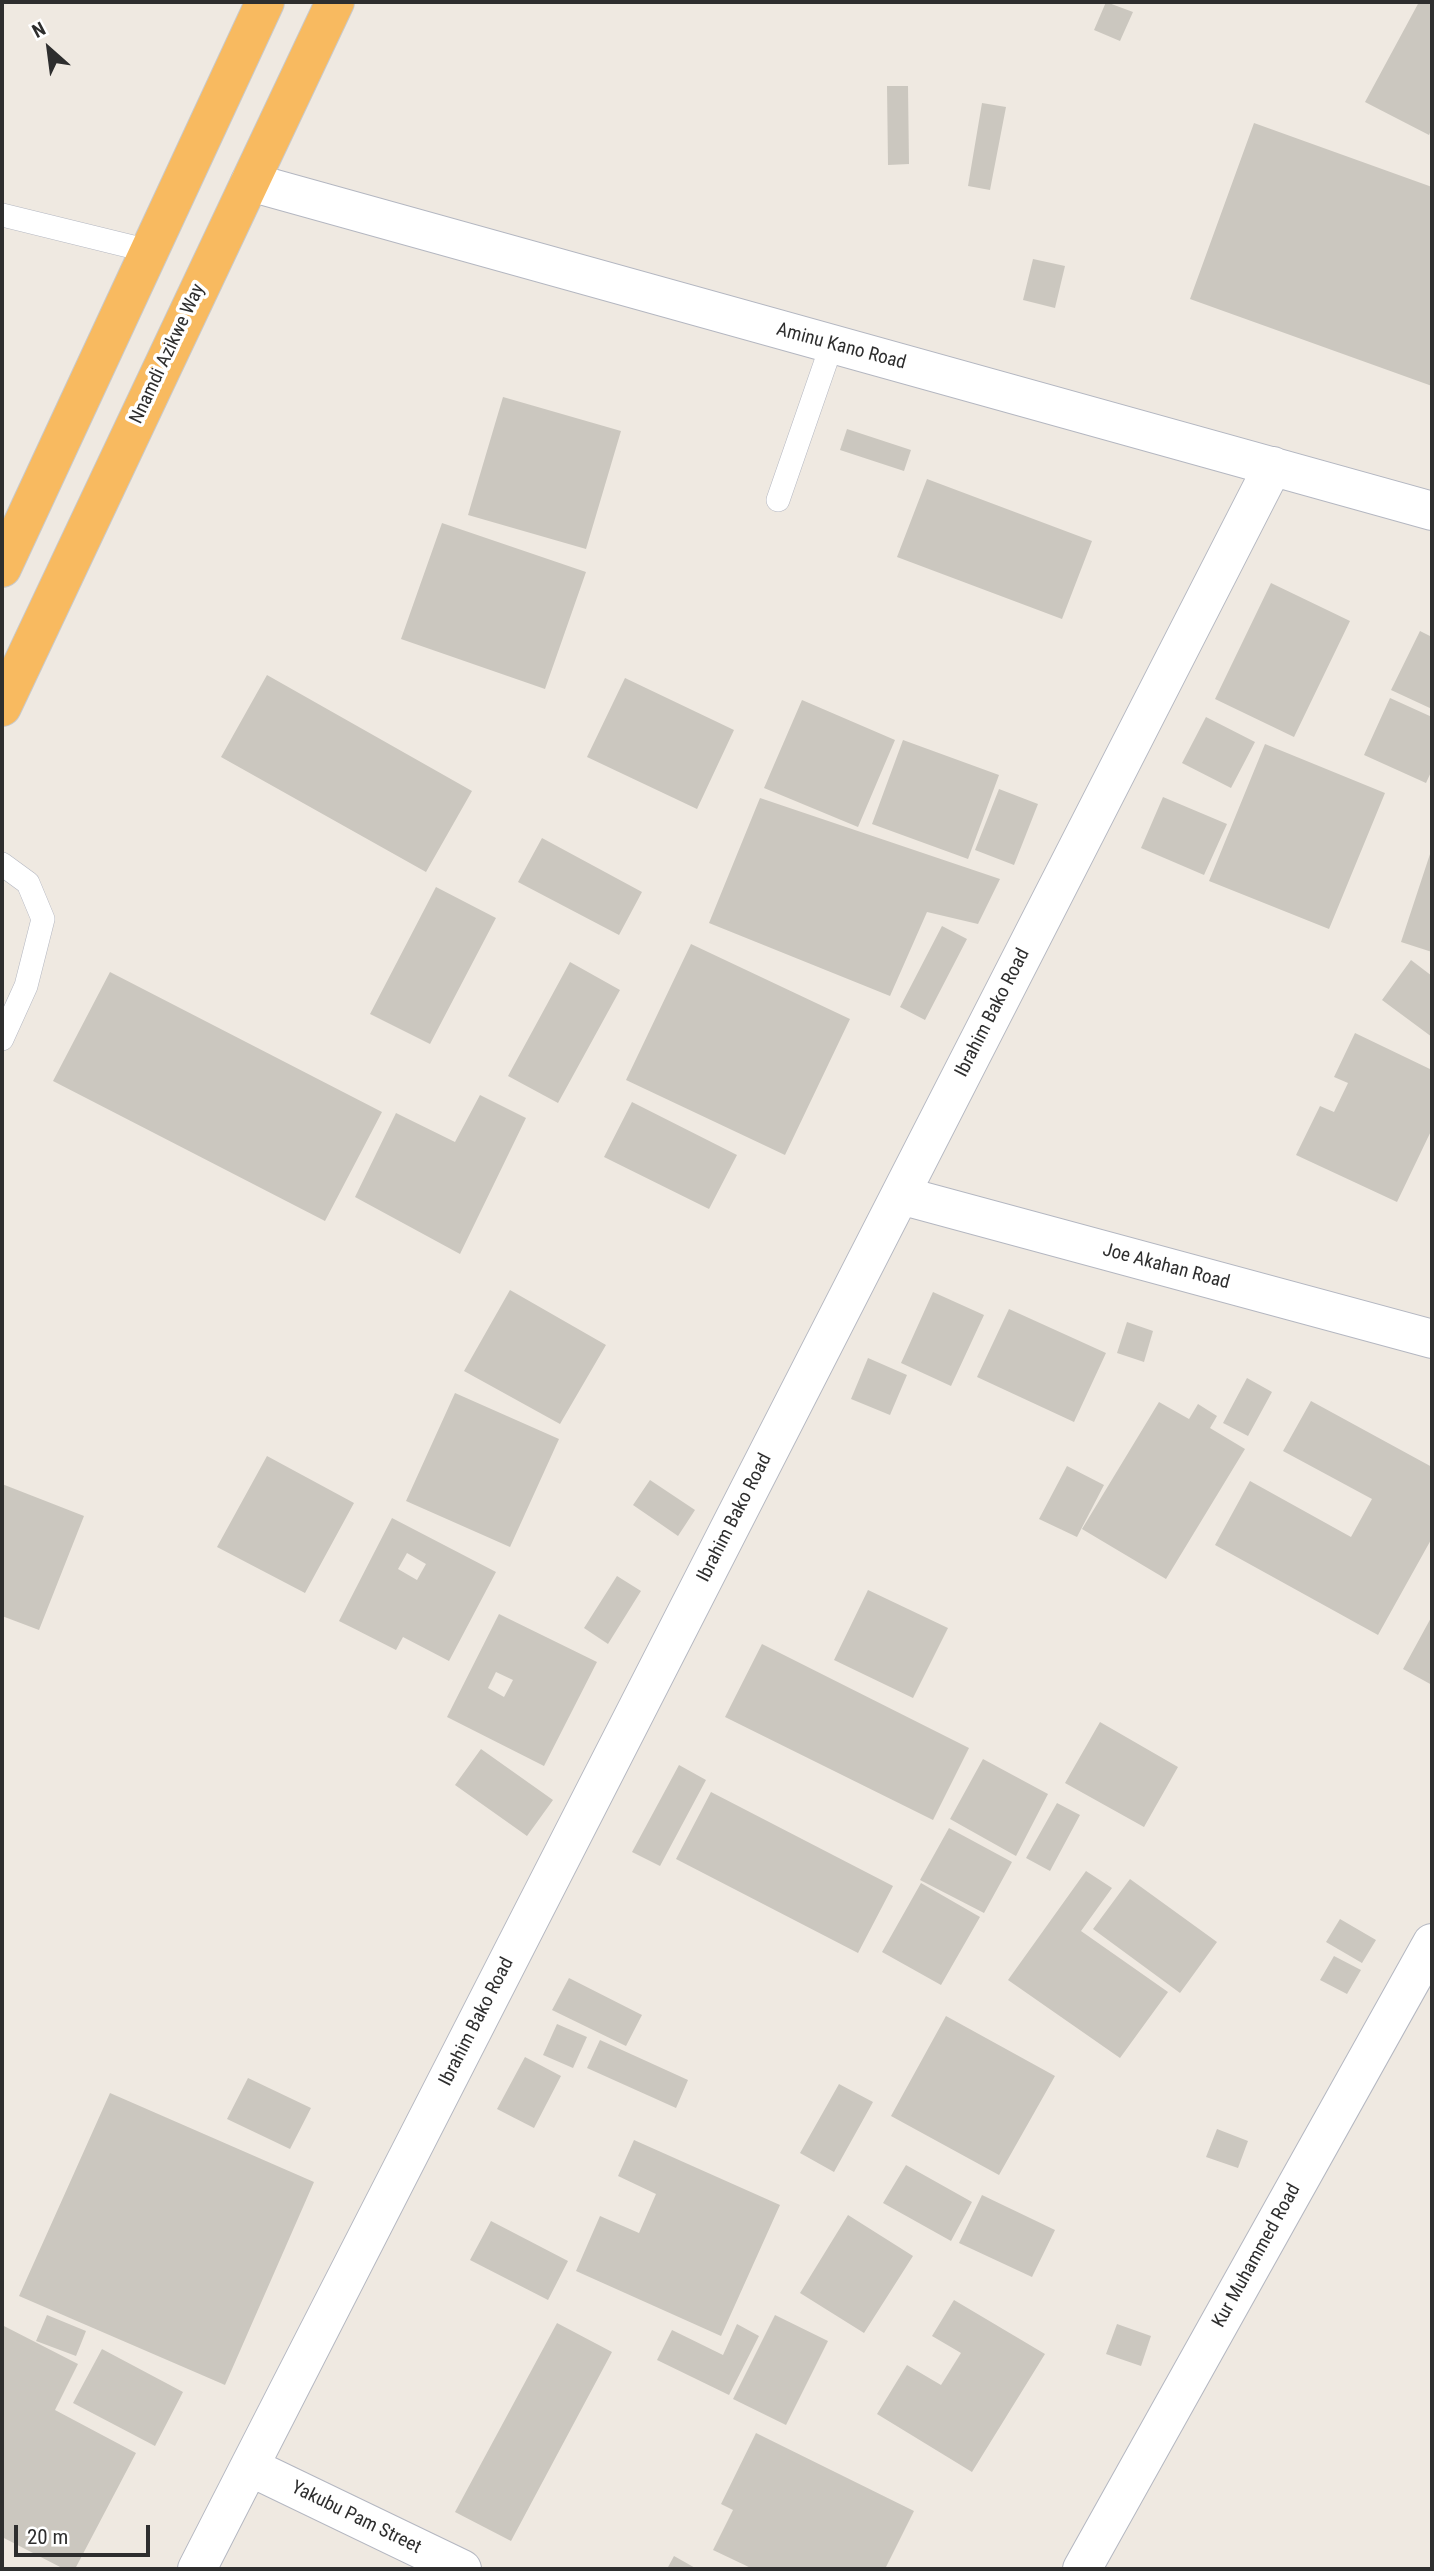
<!DOCTYPE html>
<html>
<head>
<meta charset="utf-8">
<style>
  body { margin:0 }
  #map { position:relative; width:1434px; height:2571px; overflow:hidden; background:#efe9e1; font-family:"Roboto Condensed",sans-serif }
  canvas { display:block }
  .frame { position:absolute; inset:0; border:4px solid #2e2e2e; pointer-events:none }
  .north { position:absolute; left:14px; top:14px; width:70px; height:70px; -webkit-text-stroke:5px #fff; paint-order:stroke; rotate:332deg; font-size:19px; font-weight:700; line-height:28px; text-align:center; color:#2e2e2e }
  .north::after { content:''; display:block; margin:auto; width:24px; height:32px; background:#2e2e2e; clip-path:polygon(50% 0,100% 100%,50% 72%,0 100%) }
  .scale { position:absolute; left:14px; top:2525px; width:136px; height:32px; box-sizing:border-box; border:4px solid #2e2e2e; border-top:0; padding-left:9px; font-size:21px; line-height:24px; white-space:nowrap; color:#2e2e2e; -webkit-text-stroke:5px #fff; paint-order:stroke }
</style>
</head>
<body>
<div id="map">
<canvas width="1434" height="2571"></canvas>
<div class="frame"></div>
<div class="north">N</div>
<div class="scale">20 m</div>
</div>
<script>
const ctx = document.querySelector('canvas').getContext('2d');
ctx.lineJoin = 'round';
function fillPath(path, color) {
  ctx.fillStyle = color;
  ctx.fill(path, 'evenodd');
}
function trace(path, color, width, dash) {
  ctx.strokeStyle = color;
  ctx.lineWidth = width;
  ctx.lineCap = dash ? 'butt' : 'round';
  ctx.setLineDash(dash || []);
  ctx.stroke(path);
}
function write(font, color, halo, rows, align = 'center') {
  ctx.font = font + ' "Roboto Condensed",sans-serif';
  ctx.lineWidth = 7;
  ctx.setLineDash([]);
  ctx.textBaseline = 'middle';
  ctx.strokeStyle = halo;
  ctx.fillStyle = color;
  for (const [text, x, y, turn = 0] of rows) {
    ctx.save();
    ctx.translate(x, y);
    ctx.rotate((+turn || 0) * Math.PI / 180);
    ctx.textAlign = isNaN(turn) ? turn : align;
    if (halo) ctx.strokeText(text, 0, 0);
    ctx.fillText(text, 0, 0);
    ctx.restore();
  }
}
const building = new Path2D(`
  M1106,2L1133,12L1120,41L1094,30Z
  M1419,2H1432V128L1429,135L1365,102Z
  M887,86H908L909,164L888,165Z
  M982,103L1006,107L990,190L968,186Z
  M1254,123L1432,187V386L1190,299Z
  M1033,259L1065,266L1055,308L1023,300Z
  M503,397L621,431L586,549L468,515Z
  M847,429L911,450L904,471L840,450Z
  M927,479L1092,541L1062,619L897,557Z
  M442,523L586,572L545,689L401,639Z
  M1271,583L1350,621L1294,737L1215,699Z
  M1420,631L1432,637V709L1391,690Z
  M267,675L472,791L426,872L221,757Z
  M625,678L734,730L697,809L587,757Z
  M1390,698L1432,717V770L1426,783L1364,755Z
  M802,700L895,740L858,827L764,788Z
  M1206,717L1255,742L1231,788L1182,763Z
  M903,740L999,775L968,859L872,824Z
  M1265,744L1385,793L1329,929L1209,881Z
  M999,789L1038,804L1014,865L975,850Z
  M1163,797L1227,824L1204,875L1141,848Z
  M760,798L1000,879L978,924L927,912L890,996L709,923Z
  M542,838L642,892L619,935L518,882Z
  M1432,848V952L1401,942Z
  M436,887L496,918L430,1044L370,1014Z
  M942,926L967,939L925,1020L900,1007Z
  M691,944L850,1019L785,1155L626,1080Z
  M1411,960L1432,976V1037L1382,1000Z
  M570,962L620,990L558,1103L508,1076Z
  M110,972L382,1112L325,1221L53,1081Z
  M1355,1033L1432,1070V1129L1397,1202L1296,1155L1320,1106L1334,1112L1348,1083L1334,1077Z
  M480,1095L526,1118L460,1254L355,1197L396,1113L455,1142Z
  M632,1102L737,1155L709,1209L604,1157Z
  M510,1290L606,1345L560,1424L464,1371Z
  M933,1292L984,1315L951,1386L901,1363Z
  M1009,1309L1106,1353L1074,1422L977,1377Z
  M1127,1322L1153,1331L1144,1362L1117,1353Z
  M868,1358L907,1375L890,1415L851,1399Z
  M1247,1378L1272,1392L1248,1436L1223,1423Z
  M455,1393L559,1439L510,1547L406,1501Z
  M1311,1401L1432,1467V1538L1378,1635L1215,1545L1250,1481L1351,1537L1372,1499L1283,1451Z
  M1159,1402L1189,1419L1198,1404L1217,1416L1210,1428L1245,1449L1166,1579L1082,1529Z
  M267,1456L354,1503L305,1593L217,1547Z
  M1067,1466L1104,1485L1077,1537L1039,1519Z
  M650,1480L695,1510L678,1536L633,1505Z
  M2,1484L84,1516L39,1630L2,1616Z
  M392,1518L496,1572L449,1661L403,1637L396,1650L339,1621ZM407,1553L426,1564L417,1580L398,1569Z
  M617,1576L641,1591L608,1644L584,1628Z
  M868,1590L948,1628L913,1698L834,1660Z
  M499,1614L597,1662L544,1766L447,1717ZM496,1672L513,1680L504,1697L488,1688Z
  M1432,1616V1685L1403,1669Z
  M762,1644L969,1748L933,1820L725,1717Z
  M1100,1722L1178,1767L1144,1827L1065,1783Z
  M481,1749L553,1800L527,1836L455,1785Z
  M983,1759L1048,1794L1016,1856L950,1819Z
  M679,1765L706,1780L660,1866L632,1852Z
  M711,1792L893,1886L858,1953L676,1859Z
  M1057,1803L1080,1815L1050,1871L1026,1858Z
  M949,1828L1012,1862L984,1913L920,1880Z
  M1086,1871L1112,1888L1081,1931L1168,1992L1120,2058L1008,1980Z
  M1130,1879L1217,1942L1180,1993L1093,1929Z
  M921,1883L980,1917L941,1985L882,1952Z
  M1340,1919L1376,1940L1362,1963L1326,1942Z
  M1334,1956L1361,1970L1347,1994L1320,1980Z
  M569,1978L642,2015L626,2046L552,2010Z
  M946,2016L1055,2076L999,2175L891,2116Z
  M557,2024L587,2037L573,2068L543,2055Z
  M600,2040L688,2080L676,2108L587,2068Z
  M525,2057L561,2076L534,2128L497,2109Z
  M248,2078L311,2108L290,2149L227,2119Z
  M839,2084L873,2102L834,2172L800,2153Z
  M110,2093L314,2182L225,2385L19,2296Z
  M1217,2129L1248,2141L1238,2168L1206,2157Z
  M634,2140L780,2205L721,2336L576,2271L600,2216L639,2233L656,2194L618,2176Z
  M906,2165L972,2202L951,2241L883,2203Z
  M982,2195L1055,2230L1032,2277L959,2243Z
  M848,2215L913,2256L864,2333L800,2293Z
  M491,2221L568,2261L548,2300L470,2260Z
  M954,2300L1045,2354L972,2472L877,2414L907,2365L941,2385L961,2353L932,2336Z
  M47,2315L86,2331L76,2356L36,2341Z
  M775,2315L828,2341L786,2425L733,2399Z
  M557,2323L612,2352L511,2541L455,2512Z
  M737,2324L759,2336L729,2395L657,2360L672,2330L723,2355Z
  M1117,2324L1151,2336L1141,2366L1106,2354Z
  M2,2325L78,2364L55,2410L136,2453L75,2569H64L2,2537Z
  M102,2349L183,2392L155,2446L73,2403Z
  M756,2433L914,2511L885,2569H753L713,2550L733,2510L721,2504Z
  M674,2556L697,2569H667Z`);
const service = new Path2D(`
  M2,215L149,251
  M778,500L832,344
  M2,864L28,883L43,919L26,986L2,1039`);
const minor = new Path2D(`
  M250,182L1432,511
  M900,1195L1432,1339
  M250,2467L462,2569
  M197,2569L1273,466
  M1082,2569L1432,1943`);
const trunk = new Path2D(`
  M2,568L265,2
  M2,707L335,2`);
const streetNames = [
  ["Aminu Kano Road",841,347,15],
  ["Nnamdi Azikwe Way",168,354,-65],
  ["Ibrahim Bako Road",993,1013,-63],
  ["Joe Akahan Road",1166,1267,15],
  ["Ibrahim Bako Road",735,1518,-63],
  ["Ibrahim Bako Road",477,2022,-63],
  ["Kur Muhammed Road",1257,2256,-61],
  ["Yakubu Pam Street",356,2518,26]
];
fillPath(building, '#cbc7bf');
trace(service, '#b4b7c1', 24);
trace(minor, '#b4b7c1', 40);
trace(trunk, '#c9c9c9', 40);
trace(service, '#fff', 23);
trace(minor, '#fff', 38);
trace(trunk, '#f8ba60', 38);
write('19px', '#2e2e2e', '#fff', streetNames);
</script>
</body>
</html>
